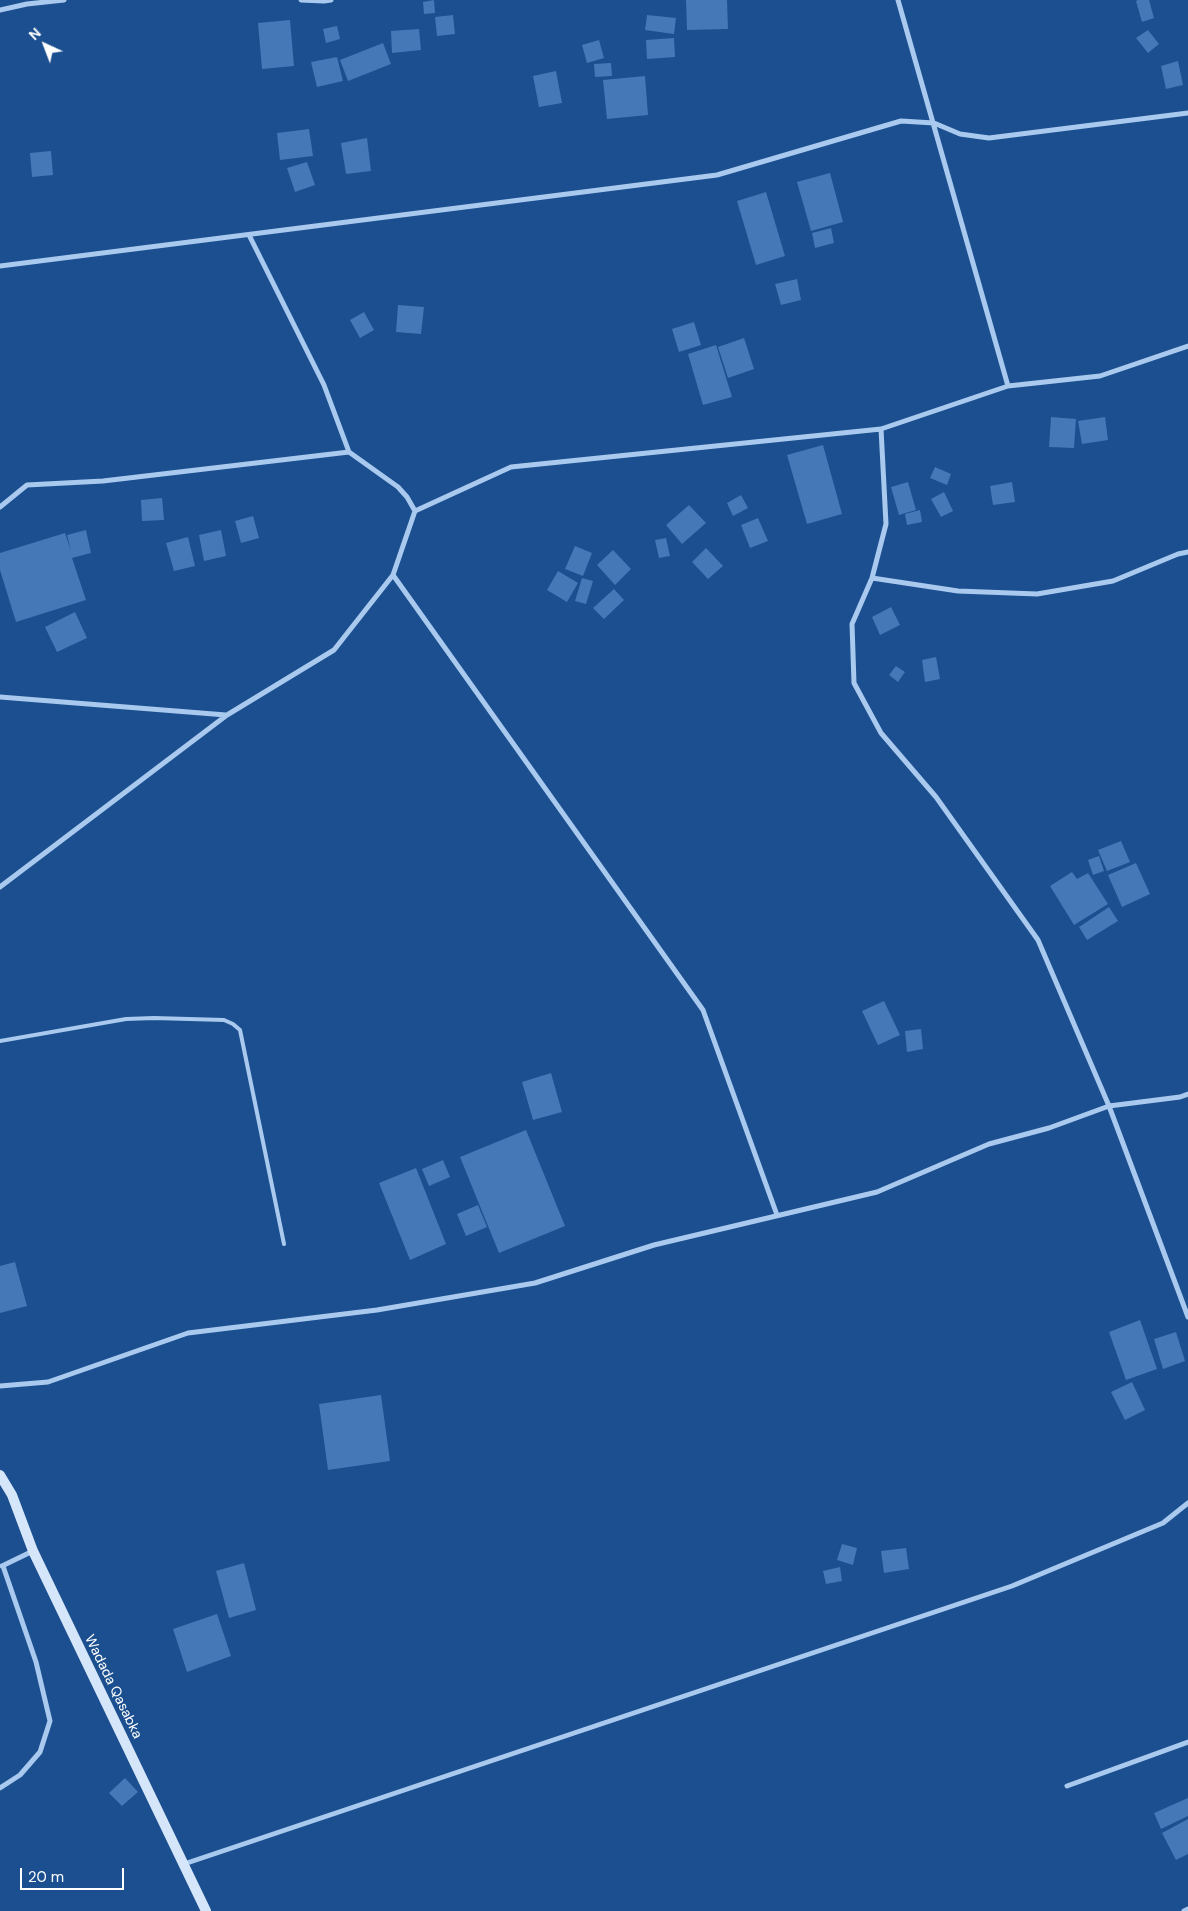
<!DOCTYPE html>
<html>
<head>
<meta charset="utf-8">
<style>
  body { margin:0 }
  #map { position:relative; width:1188px; height:1911px; overflow:hidden; background:#1b4f8f; font-family:"DM Sans",sans-serif }
  canvas { display:block }
  .north { position:absolute; left:20px; top:20px; width:50px; height:50px; -webkit-text-stroke:4px #1b4f8f; paint-order:stroke; rotate:317deg; font-size:14px; font-weight:700; line-height:20px; text-align:center; color:#fff }
  .north::after { content:''; display:block; margin:auto; width:18px; height:22px; background:#fff; clip-path:polygon(50% 0,100% 100%,50% 72%,0 100%) }
  .scale { position:absolute; left:20px; top:1868px; width:104px; height:22px; box-sizing:border-box; border:2px solid #fff; border-top:0; padding-left:6px; font-size:15px; line-height:18px; white-space:nowrap; color:#fff; -webkit-text-stroke:4px #1b4f8f; paint-order:stroke }
</style>
</head>
<body>
<div id="map">
<canvas width="1188" height="1911"></canvas>
<div class="north">N</div>
<div class="scale">20 m</div>
</div>
<script>
const ctx = document.querySelector('canvas').getContext('2d');
ctx.lineJoin = 'round';
function fillPath(path, color) {
  ctx.fillStyle = color;
  ctx.fill(path, 'evenodd');
}
function trace(path, color, width, dash) {
  ctx.strokeStyle = color;
  ctx.lineWidth = width;
  ctx.lineCap = dash ? 'butt' : 'round';
  ctx.setLineDash(dash || []);
  ctx.stroke(path);
}
function write(font, color, halo, rows, align = 'center') {
  ctx.font = font + ' "DM Sans",sans-serif';
  ctx.lineWidth = 5;
  ctx.setLineDash([]);
  ctx.textBaseline = 'middle';
  ctx.strokeStyle = halo;
  ctx.fillStyle = color;
  for (const [text, x, y, turn = 0] of rows) {
    ctx.save();
    ctx.translate(x, y);
    ctx.rotate((+turn || 0) * Math.PI / 180);
    ctx.textAlign = isNaN(turn) ? turn : align;
    if (halo) ctx.strokeText(text, 0, 0);
    ctx.fillText(text, 0, 0);
    ctx.restore();
  }
}
const building = new Path2D(`
  M434,0L435,13L424,14L423,2Z
  M686,0H727L728,29L687,30Z
  M1138,0H1149L1154,18L1142,22L1136,1Z
  M453,15L455,34L437,36L435,17Z
  M647,15L676,18L674,34L645,30Z
  M290,20L294,66L262,69L258,23Z
  M337,26L340,39L326,43L323,29Z
  M419,29L421,50L392,53L391,31Z
  M1148,30L1159,44L1148,53L1136,38Z
  M674,38L675,57L647,59L646,40Z
  M599,40L604,58L587,63L582,45Z
  M383,43L391,64L348,81L340,60Z
  M337,57L343,81L317,87L311,62Z
  M1178,61L1183,85L1166,89L1161,66Z
  M611,63L612,76L595,77L594,64Z
  M556,71L562,103L539,107L533,76Z
  M645,76L648,115L607,119L603,80Z
  M309,129L313,156L280,160L277,133Z
  M367,138L371,171L346,174L341,143Z
  M51,151L53,175L32,177L30,153Z
  M307,162L315,185L295,192L287,168Z
  M830,173L843,222L811,231L797,182Z
  M766,192L785,256L756,265L737,201Z
  M831,228L834,243L815,248L812,233Z
  M797,279L801,300L781,305L775,284Z
  M398,305L424,307L421,334L396,332Z
  M364,312L374,330L360,338L350,320Z
  M694,322L701,345L679,352L672,329Z
  M744,338L754,369L728,378L718,347Z
  M716,345L732,397L703,405L688,354Z
  M1051,417L1076,419L1074,448L1049,447Z
  M1105,417L1108,440L1082,444L1078,421Z
  M823,445L842,514L807,524L787,455Z
  M935,467L951,474L947,485L930,478Z
  M908,482L916,510L899,515L891,487Z
  M1012,482L1015,502L993,505L990,486Z
  M944,492L953,511L941,517L931,499Z
  M741,495L748,508L733,516L727,503Z
  M162,498L164,520L142,521L141,500Z
  M689,505L706,523L682,544L666,525Z
  M920,510L922,522L907,525L905,514Z
  M253,516L259,538L241,543L235,521Z
  M758,518L768,541L750,548L741,525Z
  M86,530L91,553L72,558L86,600L16,622L0,570V553L65,533L71,551L67,535Z
  M221,530L226,556L204,561L199,535Z
  M188,537L195,566L174,571L166,543Z
  M666,538L670,556L659,558L655,540Z
  M575,546L592,553L583,576L565,569Z
  M706,548L723,566L708,579L692,562Z
  M613,550L631,569L615,585L597,565Z
  M558,571L578,583L567,602L547,590Z
  M582,578L593,581L586,604L575,601Z
  M614,589L624,600L604,619L593,608Z
  M891,607L900,625L880,635L872,617Z
  M75,612L87,638L57,652L45,627Z
  M936,657L940,679L925,682L922,660Z
  M896,666L905,672L898,682L889,675Z
  M1121,841L1130,862L1107,871L1098,850Z
  M1099,856L1104,871L1093,875L1088,860Z
  M1136,863L1150,894L1122,907L1108,875Z
  M1072,872L1077,879L1088,873L1108,904L1074,925L1050,886Z
  M1109,907L1118,921L1087,940L1079,927Z
  M884,1001L900,1035L878,1045L862,1011Z
  M921,1029L923,1049L907,1052L905,1031Z
  M551,1073L562,1112L533,1120L522,1082Z
  M526,1130L565,1226L499,1253L460,1157Z
  M443,1160L450,1177L429,1186L422,1169Z
  M416,1168L446,1244L410,1260L379,1183Z
  M478,1205L487,1227L466,1236L457,1214Z
  M15,1262L27,1306L0,1313V1266Z
  M1140,1320L1157,1369L1126,1380L1109,1332Z
  M1176,1332L1185,1361L1163,1369L1154,1339Z
  M1132,1382L1145,1410L1125,1420L1111,1392Z
  M381,1395L390,1461L328,1470L319,1404Z
  M842,1544L857,1548L853,1565L837,1560Z
  M906,1548L909,1569L884,1573L881,1551Z
  M244,1563L256,1610L229,1618L216,1571Z
  M840,1567L842,1581L826,1584L823,1571Z
  M217,1614L231,1656L187,1672L173,1629Z
  M125,1778L138,1792L122,1806L109,1793Z
  M1188,1798V1816L1161,1829L1154,1813Z
  M1188,1819V1854L1176,1860L1162,1833Z`);
const lane = new Path2D(`
  M0,1041L126,1019L154,1018L224,1020L233,1024L240,1030L284,1244`);
const street = new Path2D(`
  M301,0L324,1L331,0
  M898,0L1008,386
  M0,10L27,4L64,0
  M249,235L324,385L349,452L398,487L407,497L415,511L511,467L881,429L1008,386L1100,376L1188,346
  M0,266L717,175L901,121L934,123L960,134L989,138L1188,113
  M881,429L886,524L872,578L852,624L854,683L881,733L936,797L1038,940L1109,1106L1188,1317
  M0,507L27,485L103,481L349,452
  M393,575L703,1010L777,1215
  M872,578L958,591L1037,594L1113,581L1178,554L1188,552
  M0,697L226,715
  M0,887L227,715L334,650L393,575L415,511
  M0,1386L48,1382L188,1333L377,1310L535,1283L654,1245L877,1192L989,1144L1049,1128L1109,1106L1180,1097L1188,1094
  M2,1566L33,1551
  M1067,1786L1188,1742
  M0,1788L20,1775L40,1752L50,1721L36,1662L3,1566
  M184,1864L1012,1586L1163,1523L1188,1503
  M1184,1911L1188,1909`);
const secondary = new Path2D(`
  M0,1475L12,1495L33,1551L206,1911`);
const streetNames = [
  ["Wadada Qasabka",113,1687,64]
];
fillPath(building, '#4478b7');
trace(lane, '#a9c9ee', 4);
trace(street, '#a9c9ee', 5);
trace(secondary, '#d6e6fa', 10);
write('14px', '#fff', '#1b4f8f', streetNames);
</script>
</body>
</html>
